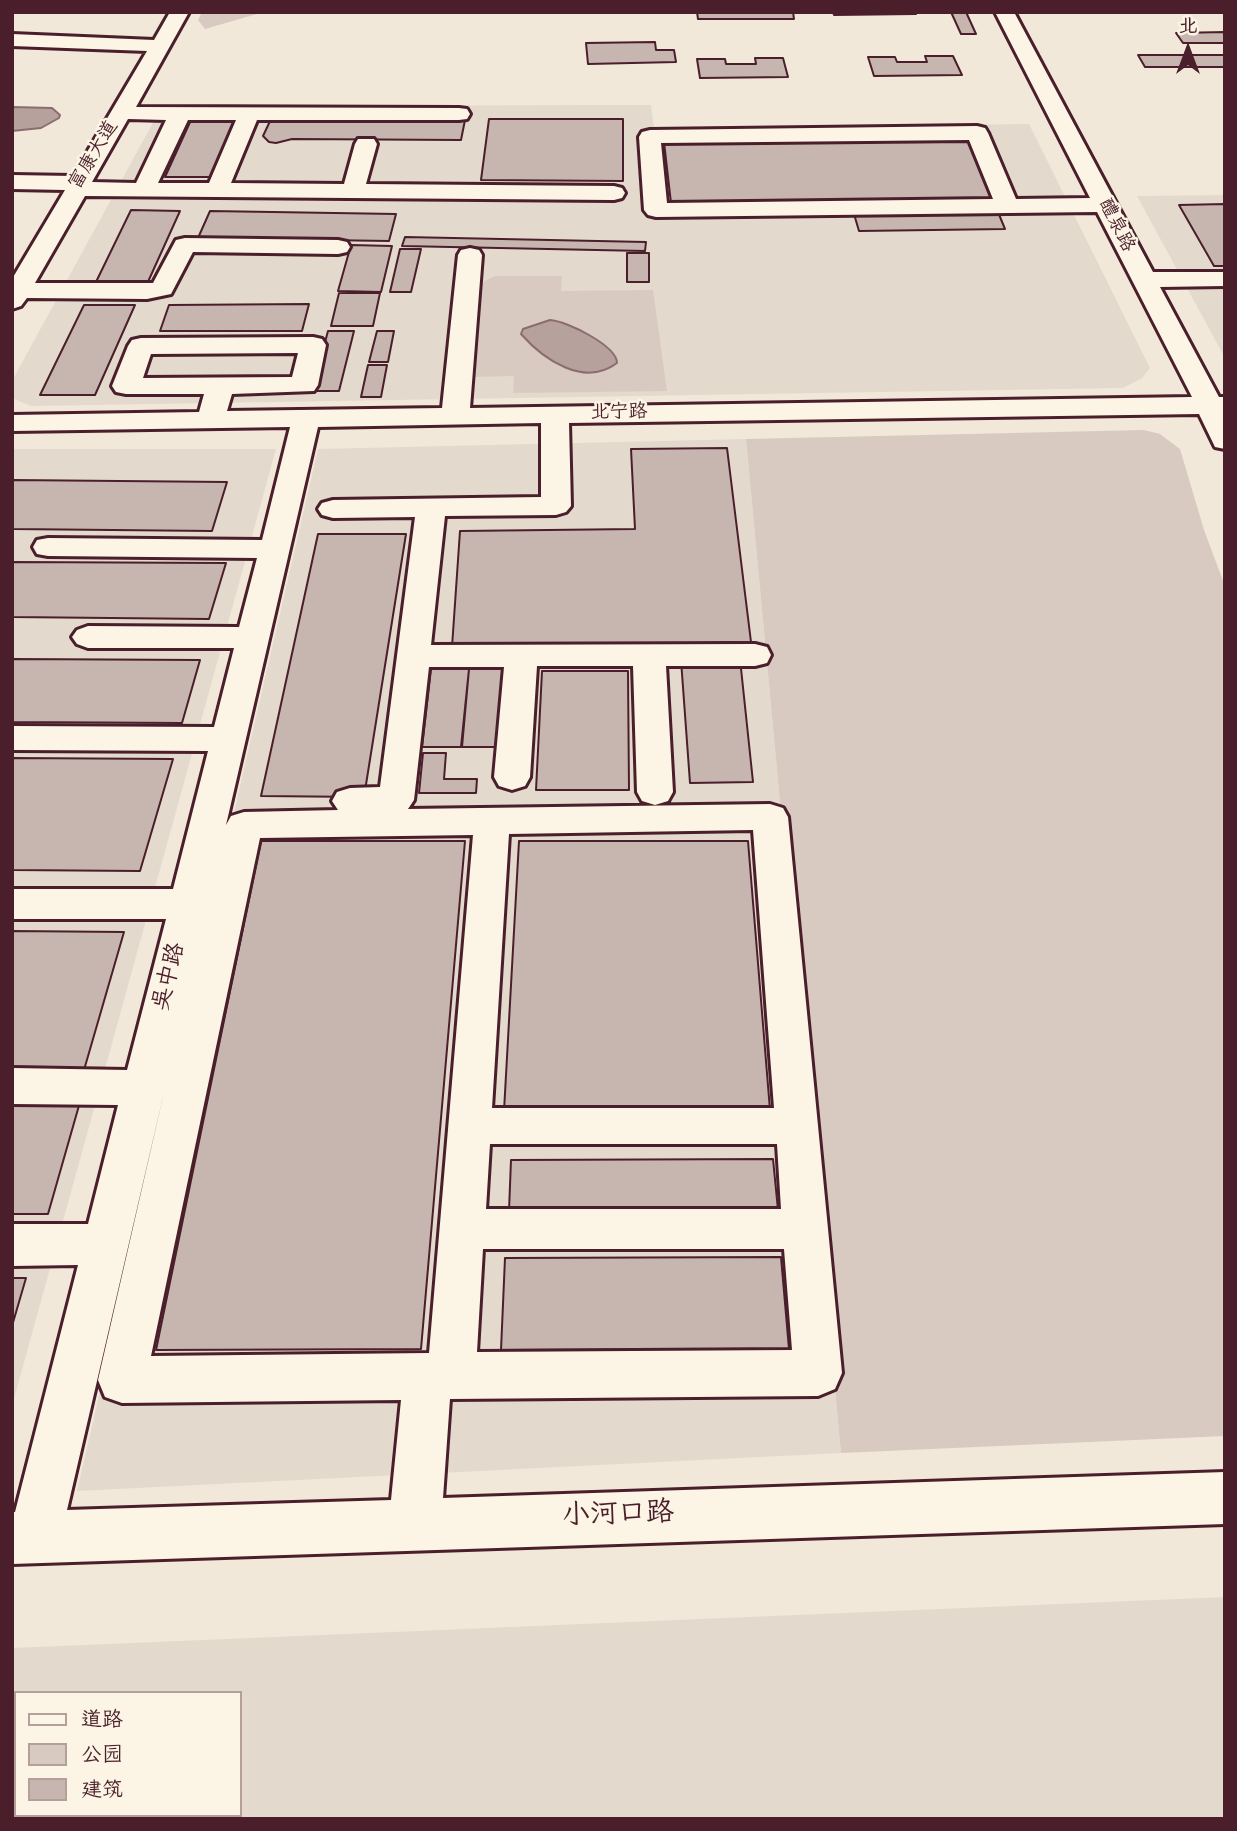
<!DOCTYPE html>
<html>
<head>
<meta charset="utf-8">
<style>
  body { margin:0 }
  #map { position:relative; width:1237px; height:1831px; overflow:hidden; background:#f1e8da; font-family:"Indie Flower","LXGW WenKai TC",sans-serif }
  canvas { display:block }
  .frame { position:absolute; inset:0; border:14px solid #4a1f2b; pointer-events:none }
  .legend { position:absolute; left:14px; top:1691px; width:228px; height:126px; box-sizing:border-box; background:#fcf5e5; border:2px solid #b59f9b; margin:0; padding:9px 12px; list-style:none; font-size:21px; color:#4a1f2b }
  .legend li { display:flex; align-items:center; gap:14px; height:35px }
  .legend b { width:35px; border:2px solid #b59f9b }
  .north { position:absolute; left:1153px; top:14px; width:70px; height:70px; -webkit-text-stroke:5px #fcf5e5; paint-order:stroke; rotate:0deg; font-size:19px; font-weight:700; line-height:28px; text-align:center; color:#4a1f2b }
  .north::after { content:''; display:block; margin:auto; width:24px; height:32px; background:#4a1f2b; clip-path:polygon(50% 0,100% 100%,50% 72%,0 100%) }
</style>
</head>
<body>
<div id="map">
<canvas width="1237" height="1831"></canvas>
<div class="frame"></div>
<ul class="legend">
<li><b style="height:9px;background:#fcf5e5"></b>道路</li>
<li><b style="height:19px;background:#d8cac0"></b>公园</li>
<li><b style="height:19px;background:#c7b6af"></b>建筑</li>
</ul>
<div class="north">北</div>
</div>
<script>
const ctx = document.querySelector('canvas').getContext('2d');
ctx.lineJoin = 'round';
function fillPath(path, color) {
  ctx.fillStyle = color;
  ctx.fill(path, 'evenodd');
}
function trace(path, color, width, dash) {
  ctx.strokeStyle = color;
  ctx.lineWidth = width;
  ctx.lineCap = dash ? 'butt' : 'round';
  ctx.setLineDash(dash || []);
  ctx.stroke(path);
}
function write(font, color, halo, rows, align = 'center') {
  ctx.font = font + ' "Indie Flower","LXGW WenKai TC",sans-serif';
  ctx.lineWidth = 5;
  ctx.setLineDash([]);
  ctx.textBaseline = 'middle';
  ctx.strokeStyle = halo;
  ctx.fillStyle = color;
  for (const [text, x, y, turn = 0] of rows) {
    ctx.save();
    ctx.translate(x, y);
    ctx.rotate((+turn || 0) * Math.PI / 180);
    ctx.textAlign = isNaN(turn) ? turn : align;
    if (halo) ctx.strokeText(text, 0, 0);
    ctx.fillText(text, 0, 0);
    ctx.restore();
  }
}
const built = new Path2D(`
  M651,105L654,129L1029,124L1150,368L1142,378L1123,388L31,406L12,398V381L162,106Z
  M1225,195V358L1137,196Z
  M746,439L841,1453L77,1491L318,449Z
  M12,449H276L12,1406Z
  M1225,1597V1819H12V1648ZM16,1693H240V1815H16Z`);
const green = new Path2D(`
  M202,12H264L205,29L198,20Z
  M495,276H562L561,291L653,290L667,391L513,393L514,376L470,377L479,284Z
  M1144,430L1160,434L1180,449L1204,530L1225,586V1436L841,1453L746,439Z`);
const water = new Path2D(`
  M12,107L52,108L60,115L59,118L41,128L12,131Z
  M550,320C567,321 617,346 617,363C584,388 543,359 521,334L523,329Z`);
const building = new Path2D(`
  M697,12H793L794,19H698Z
  M833,12H915L916,14L834,15Z
  M951,12H966L976,34H961Z
  M1225,32V43H1183L1176,33Z
  M655,42L656,50H674L676,62L588,64L586,43Z
  M1138,55H1225V67H1145Z
  M925,56H953L962,75L874,76L868,57H895L897,62H927Z
  M755,58H783L788,77L700,78L697,59H725L726,64H756Z
  M271,119L465,120L461,140L292,139L276,143L269,142L263,136Z
  M489,119H623V181L481,180Z
  M191,120L238,121L214,177H165Z
  M967,138L992,199L671,203L664,142Z
  M1225,204V266H1214L1179,205Z
  M131,210L180,211L147,284H95Z
  M210,211L396,214L389,241L198,238Z
  M998,212L1005,229L859,231L854,214Z
  M405,237L646,242L645,251L402,246Z
  M351,245L392,246L381,292L338,291Z
  M400,249H421L411,292H390Z
  M627,253H649V282H627Z
  M339,293H380L373,326H331Z
  M309,304L302,331H160L169,305Z
  M84,305H135L95,395H40Z
  M328,331H354L339,391H312Z
  M377,331H394L388,362H369Z
  M368,365H387L381,397H361Z
  M727,448L751,642L452,647L460,531L635,529L631,449Z
  M12,480L227,482L212,531L12,529Z
  M318,534H406L364,797L261,796Z
  M12,562L226,563L209,619L12,617Z
  M12,659L200,660L182,723L12,722Z
  M740,659L753,782L690,783L681,660Z
  M431,669H469L461,747H422Z
  M469,669H507L502,747H462Z
  M542,671H628L629,790H536Z
  M423,753H446L444,779H477L476,793H419Z
  M12,758L173,759L140,871L12,870Z
  M261,841H465L421,1349L156,1350Z
  M519,841H748L770,1110L504,1111Z
  M12,931L124,932L84,1070H12Z
  M12,1102H80L48,1214H12Z
  M773,1159L778,1210L509,1211L511,1160Z
  M781,1257L789,1349L501,1350L505,1258Z
  M12,1278H26L12,1326Z
  M12,1693H16V1750L12,1767Z`);
const minor = new Path2D(`
  M170,12H189L136,107L459,108L467,109L470,114L467,119L459,120H257L231,183L344,184L355,144L358,139H374L377,144L366,184L614,186L622,188L625,193L622,198L614,200L85,196L35,283H153L176,240L185,238L338,240L347,242L350,247L347,252L338,254L193,252L171,294L147,299L27,298L21,306L12,309V279L65,190L12,189V175L73,176L147,51L12,46V34L154,40ZM128,119L166,120L136,183L92,182ZM188,120H236L209,183H158Z
  M995,12H1014L1153,272H1225V286L1160,287L1219,397H1225V449L1215,447L1199,414L569,423L571,506L566,512L556,515L445,516L431,645L755,644L767,647L771,655L767,663L755,666H666L673,792L668,801L655,805L642,801L637,792L633,666H537L530,777L525,786L512,790L499,786L494,777L504,667H429L414,800L408,809L770,804L783,808L788,817L842,1373L835,1389L818,1396L450,1399L443,1498L1225,1472V1524L12,1564V1512H15L78,1265L12,1266V1224H88L118,1105L12,1104V1068L127,1070L166,919H12V889H173L208,751L12,750V726L214,727L234,648H88L77,644L72,637L77,630L88,626L239,627L257,558L48,556L37,554L33,547L37,540L48,538L262,540L290,427L12,431V415L199,412L204,394H126L116,392L112,386L128,346L132,340L141,338L313,337L322,339L326,345L318,385L314,391L232,394L227,411L442,408L458,255L461,250L470,248L479,250L482,255L470,408L1192,397L1097,212L656,217L648,215L644,210L639,137L642,132L650,130L977,126L985,128L988,133L1016,199L1090,198ZM969,140L993,199L667,203L661,143ZM298,353L292,377L143,378L151,354ZM541,423V497L333,500L322,503L318,509L322,515L333,518L415,517L380,787L350,788L337,792L332,801L338,810L244,812L231,816L226,825L318,427ZM753,830L774,1108H492L509,834ZM473,835L429,1353L151,1356L260,838ZM165,1088L98,1380L105,1397L122,1403L401,1400L391,1500L67,1510ZM490,1144H777L781,1209H486ZM483,1249H784L792,1350L477,1352Z`);
const farStreetnames = [
  ["富康大道",95,156,-59],
  ["醴泉路",1115,226,63],
  ["北宁路",619,414,-1]
];
const streetNames = [
  ["吴中路",171,977,-76]
];
const nearStreetnames = [
  ["小河口路",618,1517,-2]
];
fillPath(built, '#e4d9cd');
fillPath(green, '#d8cac0');
fillPath(water, '#b6a19c');
trace(water, '#8b6d6f', 2);
fillPath(building, '#c7b6af');
trace(building, '#4a1f2b', 2);
trace(minor, '#4a1f2b', 6);
fillPath(minor, '#fcf5e5');
write('19px', '#4a1f2b', '#fcf5e5', farStreetnames);
write('23px', '#4a1f2b', '#fcf5e5', streetNames);
write('28px', '#4a1f2b', '#fcf5e5', nearStreetnames);
</script>
</body>
</html>
